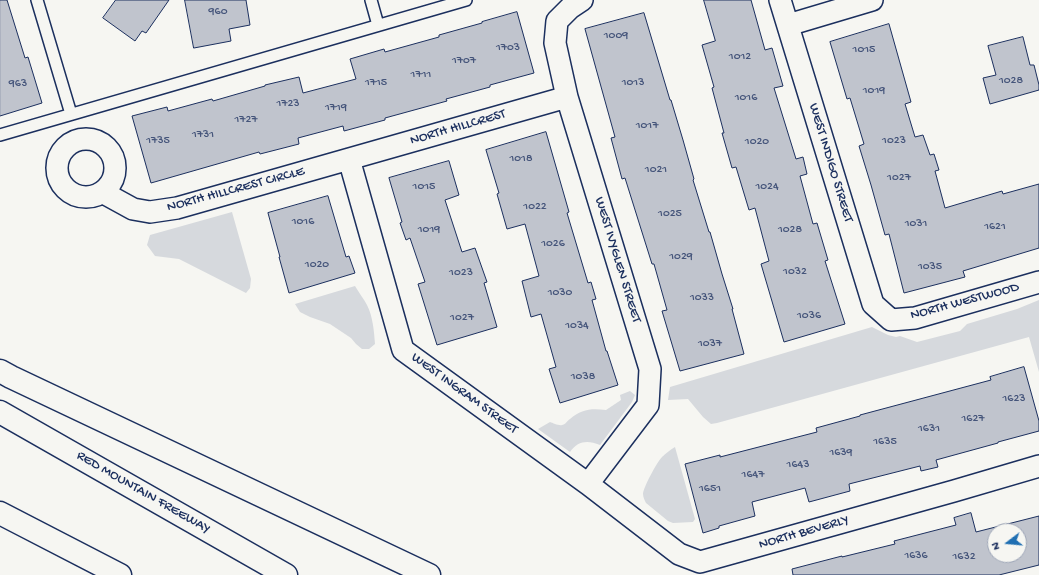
<!DOCTYPE html>
<html>
<head>
<meta charset="utf-8">
<style>
  body { margin:0 }
  #map { position:relative; width:1039px; height:575px; overflow:hidden; background:#f6f6f2; font-family:"Gochi Hand",sans-serif }
  canvas { display:block }
  .north { position:absolute; left:987px; top:523px; width:40px; height:40px; box-sizing:border-box; background:#f6f6f2; border:1px solid #9ea6b7; border-radius:50%; rotate:254deg; font-size:11px; font-weight:700; line-height:16px; text-align:center; color:#1b2f5e }
  .north::after { content:''; display:block; margin:auto; width:14px; height:18px; background:#1f6fb2; clip-path:polygon(50% 0,100% 100%,50% 72%,0 100%) }
</style>
</head>
<body>
<div id="map">
<canvas width="1039" height="575"></canvas>
<div class="north">N</div>
</div>
<script>
const ctx = document.querySelector('canvas').getContext('2d');
ctx.lineJoin = 'round';
function fillPath(path, color) {
  ctx.fillStyle = color;
  ctx.fill(path, 'evenodd');
}
function trace(path, color, width, dash) {
  ctx.strokeStyle = color;
  ctx.lineWidth = width;
  ctx.lineCap = dash ? 'butt' : 'round';
  ctx.setLineDash(dash || []);
  ctx.stroke(path);
}
function write(font, color, halo, rows, align = 'center') {
  ctx.font = font + ' "Gochi Hand",sans-serif';
  ctx.lineWidth = 3;
  ctx.setLineDash([]);
  ctx.textBaseline = 'middle';
  ctx.strokeStyle = halo;
  ctx.fillStyle = color;
  for (const [text, x, y, turn = 0] of rows) {
    ctx.save();
    ctx.translate(x, y);
    ctx.rotate((+turn || 0) * Math.PI / 180);
    ctx.textAlign = isNaN(turn) ? turn : align;
    if (halo) ctx.strokeText(text, 0, 0);
    ctx.fillText(text, 0, 0);
    ctx.restore();
  }
}
const green = new Path2D(`
  M232,212L251,279L250,288L246,293L179,259L155,256L147,245L150,235Z
  M355,286C359,293 364,299 367,305C373,317 374,331 375,344L369,349H362L356,344L351,338L330,324L310,317L300,312L295,304Z
  M1039,300V372L1029,337L717,423L711,424L703,417L688,399L668,400L670,387L872,327L888,335L896,337L900,336L917,342L960,331L967,324L1017,309Z
  M630,391L635,395L632,402L600,445C587,440 578,441 570,452L538,429L550,422C553,423 559,426 562,425C565,425 567,421 570,419C581,409 592,408 606,410L621,400L620,395Z
  M675,447L695,519L693,522L673,523L668,521L646,503C645,501 643,497 643,494C643,488 657,462 662,457C666,453 670,450 675,447Z`);
const building = new Path2D(`
  M0,0H7L25,58L28,57L42,103L0,116Z
  M116,0H169L146,33L142,31L135,41L103,18Z
  M185,0H246L250,25L229,29L231,41L194,48Z
  M704,0H751L765,50L772,48L783,86L774,88L796,159L803,157L807,174L800,176L813,224L817,223L828,260L825,261L845,324L784,342L761,264L769,261L755,208L749,210L736,167L732,168L722,133H724L712,88L714,87L702,45L715,41Z
  M517,12L534,73L490,85V87L446,99L447,101L385,118V120L344,131L343,126L298,138L299,144L260,154L259,152L151,183L132,116L167,107L168,111L212,99L213,101L265,86V85L299,77L303,93L356,79L350,59L384,49L385,52L439,37V35L482,23V22Z
  M644,13L670,100H671L683,140L694,179L693,180L709,232H710L722,274L733,309H732L744,354L680,371L662,311L667,310L654,264H652L625,178L622,179L611,138L615,137L585,29Z
  M889,24L911,102L905,104L915,137L923,135L930,155L934,154L939,170L935,171L945,208L1002,191L1003,194L1039,184V248L963,271L965,277L904,293L889,234L885,235L871,185L859,146L864,144L850,98L847,99L830,42Z
  M1023,37L1030,65H1034L1039,85V90L990,104L983,78L996,75L988,46Z
  M546,132L569,212L567,213L588,283L591,282L596,299L592,300L606,351H607L618,385L560,403L549,369L556,367L541,314L531,317L522,281L539,276L525,224L507,229L497,194L499,193L486,150Z
  M449,161L459,195L445,200L462,252L475,248L487,282L484,283L497,327L437,345L418,284L425,282L410,238L406,240L400,223L402,222L389,178Z
  M328,196L346,257L349,256L355,273L289,293L279,257H280L268,213Z
  M1024,367L1039,421V431L998,442V443L936,460L938,467L921,471L920,466L849,484L850,491L809,502L805,488L752,502L755,516L719,526V528L703,533L685,464L720,455V457L817,432L816,428L860,416V415L991,380L990,377Z
  M971,513L976,532L1039,516V565L999,575H793L792,569L842,556V557L895,544L894,541L956,525L954,518ZM995,531H1019V555H995Z`);
const service = new Path2D(`
  M37,0L71,114
  M371,0L378,25
  M0,135L466,0`);
const minor = new Path2D(`
  M582,0L570,8L557,21L555,43L567,97L650,369L648,405L588,484
  M780,0L873,304L891,320L915,318L1039,282
  M788,25L872,0
  M57 168a29 29 0 1 1 58 0a29 29 0 1 1-58 0Z
  M349,159L403,350L588,484L679,554L700,562L954,491L1039,466
  M102,192L133,209L150,212L177,208L567,97`);
const motorway = new Path2D(`
  M0,371L11,377L429,575
  M0,412L286,575
  M0,513L120,575`);
const numberNames = [
  ["960",218,12],
  ["1009",616,36],
  ["1703",508,48],
  ["1015",864,50],
  ["1012",740,57],
  ["1707",464,61],
  ["1711",421,75],
  ["1028",1011,81],
  ["1715",376,83],
  ["1013",633,83],
  ["963",18,84],
  ["1019",874,91],
  ["1016",746,98],
  ["1723",288,104],
  ["1719",336,108],
  ["1727",246,120],
  ["1017",647,126],
  ["1731",203,135],
  ["1735",158,141],
  ["1023",894,141],
  ["1020",757,142],
  ["1018",521,159],
  ["1021",656,170],
  ["1027",899,178],
  ["1015",424,187],
  ["1024",767,187],
  ["1022",535,207],
  ["1025",670,214],
  ["1016",303,222],
  ["1031",916,224],
  ["1621",995,227],
  ["1019",429,230],
  ["1028",790,230],
  ["1026",553,244],
  ["1029",681,257],
  ["1020",317,265],
  ["1035",930,267],
  ["1032",795,272],
  ["1023",461,273],
  ["1030",560,293],
  ["1033",702,298],
  ["1036",809,316],
  ["1027",462,318],
  ["1034",577,326],
  ["1037",710,344],
  ["1038",583,377],
  ["1623",1014,399],
  ["1627",973,419],
  ["1631",929,429],
  ["1635",885,442],
  ["1639",841,453],
  ["1643",798,465],
  ["1647",753,475],
  ["1651",710,489],
  ["1636",916,556],
  ["1632",964,557]
];
const streetNames = [
  ["NORTH HILLCREST",458,128,-16],
  ["WEST INDIGO STREET",830,163,73],
  ["NORTH HILLCREST CIRCLE",236,190,-15],
  ["WEST IVYGLEN STREET",617,260,73],
  ["NORTH WESTWOOD",965,302,-15],
  ["WEST INGRAM STREET",464,394,36],
  ["RED MOUNTAIN FREEWAY",143,493,30],
  ["NORTH BEVERLY",804,533,-16]
];
fillPath(green, '#d6d9dd');
fillPath(building, '#c0c4cd');
trace(building, '#1b2f5e', 1);
trace(service, '#1b2f5e', 14);
trace(minor, '#1b2f5e', 24);
trace(motorway, '#1b2f5e', 25);
trace(service, '#f6f6f2', 11);
trace(minor, '#f6f6f2', 21);
trace(motorway, '#f6f6f2', 22);
write('12px', '#44547a', null, numberNames);
write('14px', '#1b2f5e', '#f6f6f2', streetNames);
</script>
</body>
</html>
